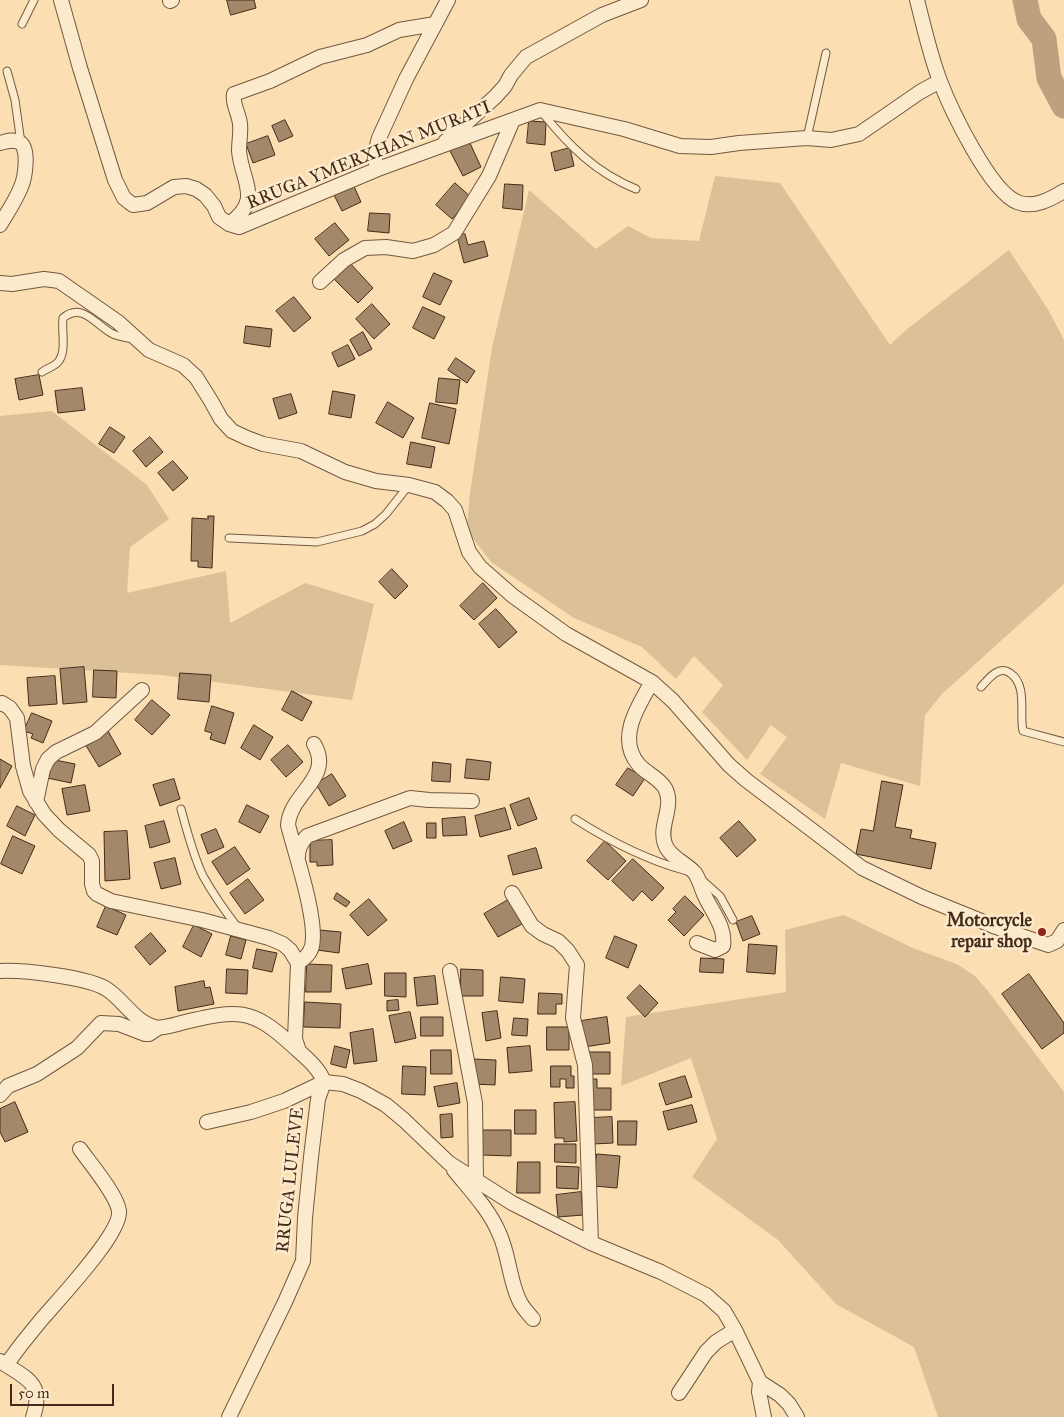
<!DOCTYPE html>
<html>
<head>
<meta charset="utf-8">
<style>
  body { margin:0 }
  #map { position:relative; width:1064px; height:1417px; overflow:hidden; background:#fbdeb2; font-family:"IM FELL Great Primer",serif }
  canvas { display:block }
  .scale { position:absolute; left:10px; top:1384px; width:104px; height:22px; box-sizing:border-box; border:2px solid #442b19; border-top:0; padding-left:6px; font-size:15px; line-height:18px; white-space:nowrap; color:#442b19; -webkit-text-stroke:4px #fceacd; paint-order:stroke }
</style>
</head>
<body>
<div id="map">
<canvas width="1064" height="1417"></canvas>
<div class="scale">50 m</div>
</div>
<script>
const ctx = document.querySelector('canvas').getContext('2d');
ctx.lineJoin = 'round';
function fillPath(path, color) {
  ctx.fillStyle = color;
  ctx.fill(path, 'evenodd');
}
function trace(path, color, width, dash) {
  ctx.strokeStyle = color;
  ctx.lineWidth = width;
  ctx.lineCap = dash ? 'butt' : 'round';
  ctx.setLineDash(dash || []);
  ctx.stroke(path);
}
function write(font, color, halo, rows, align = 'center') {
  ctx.font = font + ' "IM FELL Great Primer",serif';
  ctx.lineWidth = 5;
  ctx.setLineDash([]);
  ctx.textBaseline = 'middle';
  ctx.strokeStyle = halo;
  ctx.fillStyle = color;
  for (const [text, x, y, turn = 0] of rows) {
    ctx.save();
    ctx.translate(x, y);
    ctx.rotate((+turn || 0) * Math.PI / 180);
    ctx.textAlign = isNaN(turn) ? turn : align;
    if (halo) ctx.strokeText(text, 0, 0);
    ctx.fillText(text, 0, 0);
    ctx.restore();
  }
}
const green = new Path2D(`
  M715,176L780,183L890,345L906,330L1009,250L1049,311L1064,340V584L942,694L925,715L920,786L841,763L825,819L760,774L787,737L771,725L747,760L702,712L723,685L694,656L676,679L642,647L574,618L491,562L471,536L467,526L470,493L492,348L529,190L596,249L628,226L651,238L699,241Z
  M52,411L147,485L169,519L130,547L127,593L226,571L230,623L305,583L374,604L352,700L161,675L0,665V416Z
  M844,915L915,949L957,964L975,976L988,991L1064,1092V1417H938L914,1347L836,1304L778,1240L692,1177L717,1139L691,1058L621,1086L626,1017L786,992L785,930Z`);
const river = new Path2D(`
  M1025,0L1029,19L1044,39L1049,78L1064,106`);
const building = new Path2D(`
  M227,0H254L256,8L231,15Z
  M285,120L293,136L279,142L272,126Z
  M529,121L546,122L545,145L527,143Z
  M268,136L275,155L253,163L246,144Z
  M469,141L481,167L463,176L450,151Z
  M570,148L574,166L555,171L551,153Z
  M455,183L471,197L452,219L436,205Z
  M353,184L361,202L342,211L333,193Z
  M505,184L523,185L522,210L503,208Z
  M370,213L390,214L389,233L368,231Z
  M335,223L349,240L329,256L315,239Z
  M465,234L468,245L484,241L488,256L464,263L457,236Z
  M348,261L373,288L358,303L332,277Z
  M434,273L452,281L440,305L423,297Z
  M294,297L311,318L294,332L276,311Z
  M372,304L390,324L374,339L356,319Z
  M423,307L445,317L434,339L413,328Z
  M246,326L272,329L270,347L244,343Z
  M363,332L372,349L359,356L350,340Z
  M348,345L355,359L338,367L332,353Z
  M456,358L475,371L467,383L448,370Z
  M39,375L43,395L19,400L15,379Z
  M439,378L460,380L457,404L436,402Z
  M82,388L85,410L58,413L55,391Z
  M333,391L355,395L351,418L329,414Z
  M291,394L297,413L279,419L273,399Z
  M388,402L414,418L403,438L376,423Z
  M430,403L456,409L449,444L422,438Z
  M110,427L125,437L114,453L99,444Z
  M150,437L163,452L146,467L133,451Z
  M411,442L435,447L431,468L407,464Z
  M173,461L188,478L173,491L158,473Z
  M208,516H214L212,568L198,567V561H191L192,518L208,519Z
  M392,569L408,586L395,599L379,582Z
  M483,583L497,598L474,620L460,606Z
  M496,609L517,632L499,648L479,624Z
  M84,667L87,702L63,704L60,669Z
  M94,670L117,671L116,698L93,697Z
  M180,673L211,675L209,702L178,699Z
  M55,676L57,704L29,706L27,678Z
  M292,691L312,702L302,721L282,710Z
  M152,700L170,715L152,735L135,720Z
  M212,706L234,713L225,744L210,739L212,733L205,731Z
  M32,713L52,721L43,743L31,738L33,734L24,731Z
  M254,725L273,737L260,760L241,748Z
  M108,731L121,754L99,767L85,744Z
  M288,745L303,762L286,777L271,760Z
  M0,759L12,766L0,788Z
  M50,759L75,764L71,783L47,778Z
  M467,759L491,762L489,780L465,778Z
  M433,762L451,764L450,782L432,781Z
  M628,768L645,778L633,796L616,785Z
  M332,774L346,796L329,806L316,784Z
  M174,779L180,799L160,806L153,785Z
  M882,781L903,785L895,827L912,830L910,838L936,843L931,869L856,854L861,829L873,831Z
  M85,785L90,811L67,815L62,789Z
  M529,798L537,819L518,826L510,805Z
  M247,805L269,816L260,833L239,822Z
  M17,806L35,815L25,836L7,826Z
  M505,808L511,829L480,837L475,816Z
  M465,817L467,835L443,836L442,819Z
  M164,821L170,842L150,848L145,826Z
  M739,821L756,840L737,857L720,838Z
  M404,822L412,841L393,849L385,831Z
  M427,823H436V838H427Z
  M216,829L224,847L208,854L201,835Z
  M127,831L130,879L105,881L104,832Z
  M13,836L35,846L22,874L1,864Z
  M332,840L333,865L317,866V862H310V841Z
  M605,841L626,861L608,880L587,861Z
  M235,847L250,869L227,885L212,862Z
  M536,848L542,868L513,875L508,856Z
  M175,858L181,884L161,889L154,863Z
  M633,859L664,888L652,901L642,891L633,901L612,881Z
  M248,879L264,900L245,914L230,893Z
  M337,893L350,902L346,907L334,899Z
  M685,896L704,915L684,936L668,920L676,912L673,909Z
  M369,899L387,920L368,936L350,915Z
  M508,900L522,924L498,937L484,914Z
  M106,906L126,915L117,935L97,927Z
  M752,916L760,934L743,941L736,922Z
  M194,925L212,934L201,957L183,947Z
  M319,930L341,932L339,953L317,950Z
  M151,933L166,951L150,965L135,947Z
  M231,936L246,940L241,959L226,955Z
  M615,936L637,945L628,968L606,958Z
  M749,944L777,946L775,974L747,972Z
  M257,949L277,953L272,972L253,968Z
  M701,958L724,959L723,973L700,972Z
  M307,964L332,965L331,992H306Z
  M368,964L372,984L346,989L342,969Z
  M227,969L248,970L247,994L226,993Z
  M461,969L483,970V996H461Z
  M385,973H406V997L385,996Z
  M1029,974L1064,1023V1033L1042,1049L1002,994Z
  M435,976L438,1004L417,1006L414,978Z
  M501,977L525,979L523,1003L499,1001Z
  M204,981L205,988L210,987L214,1004L178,1011L175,987Z
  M640,985L658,1003L645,1017L627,998Z
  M539,993L562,994V1004H556V1014H538Z
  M398,1000L399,1010L387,1011V1001Z
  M305,1002L341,1004L340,1028L304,1027Z
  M497,1011L501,1038L486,1041L482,1013Z
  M410,1012L416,1038L395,1043L389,1016Z
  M421,1017H443V1036H421Z
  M607,1017L610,1043L584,1047L581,1021Z
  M514,1018L528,1019L527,1036L512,1035Z
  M547,1027H569V1050H547Z
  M373,1029L377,1061L354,1064L350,1033Z
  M335,1046L350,1050L346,1068L331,1064Z
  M530,1046L532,1071L509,1073L507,1048Z
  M431,1050H451L452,1074H431Z
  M587,1052H610V1074H587Z
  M473,1059L496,1060L495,1085L473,1084Z
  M403,1066L426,1067L425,1095L402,1094Z
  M551,1066H571V1076H574V1088H566V1079H560V1087H551Z
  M685,1076L692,1097L666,1105L659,1084Z
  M591,1079H597V1088H611V1110H591Z
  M457,1083L460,1103L438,1107L434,1087Z
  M15,1102L28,1132L5,1142L0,1132V1109Z
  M575,1102L577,1141L564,1142V1138H555L554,1103Z
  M692,1105L697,1122L668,1130L663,1112Z
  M515,1110H536V1134H515Z
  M452,1114L453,1137L441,1138L440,1115Z
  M612,1117L613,1143L593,1144L592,1118Z
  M618,1121H637L636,1145H618Z
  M483,1130H511V1156L482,1155Z
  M555,1144H576V1163L555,1162Z
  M597,1154L620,1156L617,1188L594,1186Z
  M518,1162H540V1193H517Z
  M557,1166L579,1167L578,1189L557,1188Z
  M581,1192L583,1215L558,1217L556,1195Z`);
const service = new Path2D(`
  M22,24L34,0
  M7,71L15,100L21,143
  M541,111C568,145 596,173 636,189
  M807,138L826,53
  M42,372C46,369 52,367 56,364C68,354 61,332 63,318C82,302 95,324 111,333C118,337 127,338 134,339
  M229,538L317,542L362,531L375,524L386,514L409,485
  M981,687C989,678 999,665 1010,673C1028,685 1019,714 1023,731L1064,742
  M181,809C187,831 193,855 203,876C213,894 225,911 238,928
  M575,819C611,842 646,860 687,871
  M701,879L720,896L733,920`);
const minor = new Path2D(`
  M61,0L80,68L115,180L124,198L133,205L147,203L174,187L186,186L196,189L205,195L214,206L219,217L229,224L239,227L378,169L540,110L624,129L680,146L711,147L739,143L807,138L831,140L859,134L920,92L940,81
  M917,0C924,27 930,55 940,81C951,110 990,191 1017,202C1033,209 1051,199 1064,191
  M170,1L172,0
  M445,142L495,97L505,86L511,75L526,57L602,15L641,0
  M0,143C7,141 13,139 19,142C30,147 25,178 21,187C16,200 7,213 0,225
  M378,169L374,157L379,138L406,79L448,0
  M229,224C263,200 242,182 239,151C239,142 241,133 240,124C239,113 232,104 234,94L270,81L320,57L367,45L399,30L435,24
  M320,282L344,260L365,248L386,247L413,251L434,245L454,233L489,176L513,120
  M0,283L12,284L44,279L59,281L118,322L149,350L183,365L196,377L211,401L221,419L232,431L247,438L263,444L301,451L345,472L376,481L409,485L435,492L447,501L455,510L469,552L480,567L513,596L566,634L652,682L673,701L729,765L746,780L862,868L922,897L996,927L1048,945L1057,941L1064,930
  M652,682C638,706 616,739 639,765C646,773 659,778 665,788C675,806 658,826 665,844C669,857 686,863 695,873C699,879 701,887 704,894C711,911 726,926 723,946L715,950L697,943
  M0,704L2,703L10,708L17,718L23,766L30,791L44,814L59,830L89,855L92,861V884L94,891L97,894L111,901L202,920L269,938L283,944L290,950L298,963
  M36,802L43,769L48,759L56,752L95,733L142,690
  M298,857C298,848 301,843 307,836L410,798L429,800L472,801
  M512,893L532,926L543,934L558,941L568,951L577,965L573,1018L585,1065L591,1243
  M0,971C23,970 90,977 108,990C124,1001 135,1022 155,1027C164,1029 176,1024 185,1022C237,1010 251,1007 292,1045C303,1055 319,1067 324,1082L343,1084L361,1091L386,1105L404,1120L449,1163L512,1203L591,1243L661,1272L706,1295L724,1311L735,1330L760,1382L780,1395L789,1404L797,1417
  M450,971L475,1103L476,1179
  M299,1051L295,1039L298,963C305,958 310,954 312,946C318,920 295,853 288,825C290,793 334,778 314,744
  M0,1095L8,1086L37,1074L77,1048L101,1023L119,1024L145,1034H149L158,1028
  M207,1122L251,1112L284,1101L324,1082
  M454,1170C470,1190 489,1209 499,1233C509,1254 509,1279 519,1300C522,1307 528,1313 533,1319
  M0,1361C25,1378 45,1382 33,1417
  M6,1365C16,1351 26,1338 37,1325C53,1305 122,1234 119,1211C117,1195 90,1163 80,1149
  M760,1382L759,1392L764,1417
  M679,1393L706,1352L716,1342L735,1330
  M229,1417L285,1302L303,1261L305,1218L311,1157L318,1099L324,1082`);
const markers = [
  [1042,932,5,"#8f2418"]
];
const streetNames = [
  ["RRUGA YMERXHAN MURATI",369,156,-22],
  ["RRUGA LULEVE",291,1180,-84]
];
const poiNames = [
  ["Motorcycle",1032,922],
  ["repair shop",1032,943]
];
fillPath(green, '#dcc098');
trace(river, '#bda17e', 25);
fillPath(building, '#a38869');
trace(building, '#442b19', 1);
trace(service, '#72583f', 9);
trace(minor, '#72583f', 16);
trace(service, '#fceacd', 7);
trace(minor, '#fceacd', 14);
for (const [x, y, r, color] of markers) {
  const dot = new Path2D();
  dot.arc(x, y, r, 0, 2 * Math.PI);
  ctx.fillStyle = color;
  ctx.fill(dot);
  trace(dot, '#fceacd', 2);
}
write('18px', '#442b19', '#fceacd', streetNames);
write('bold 18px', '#442b19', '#fceacd', poiNames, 'right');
</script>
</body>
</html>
